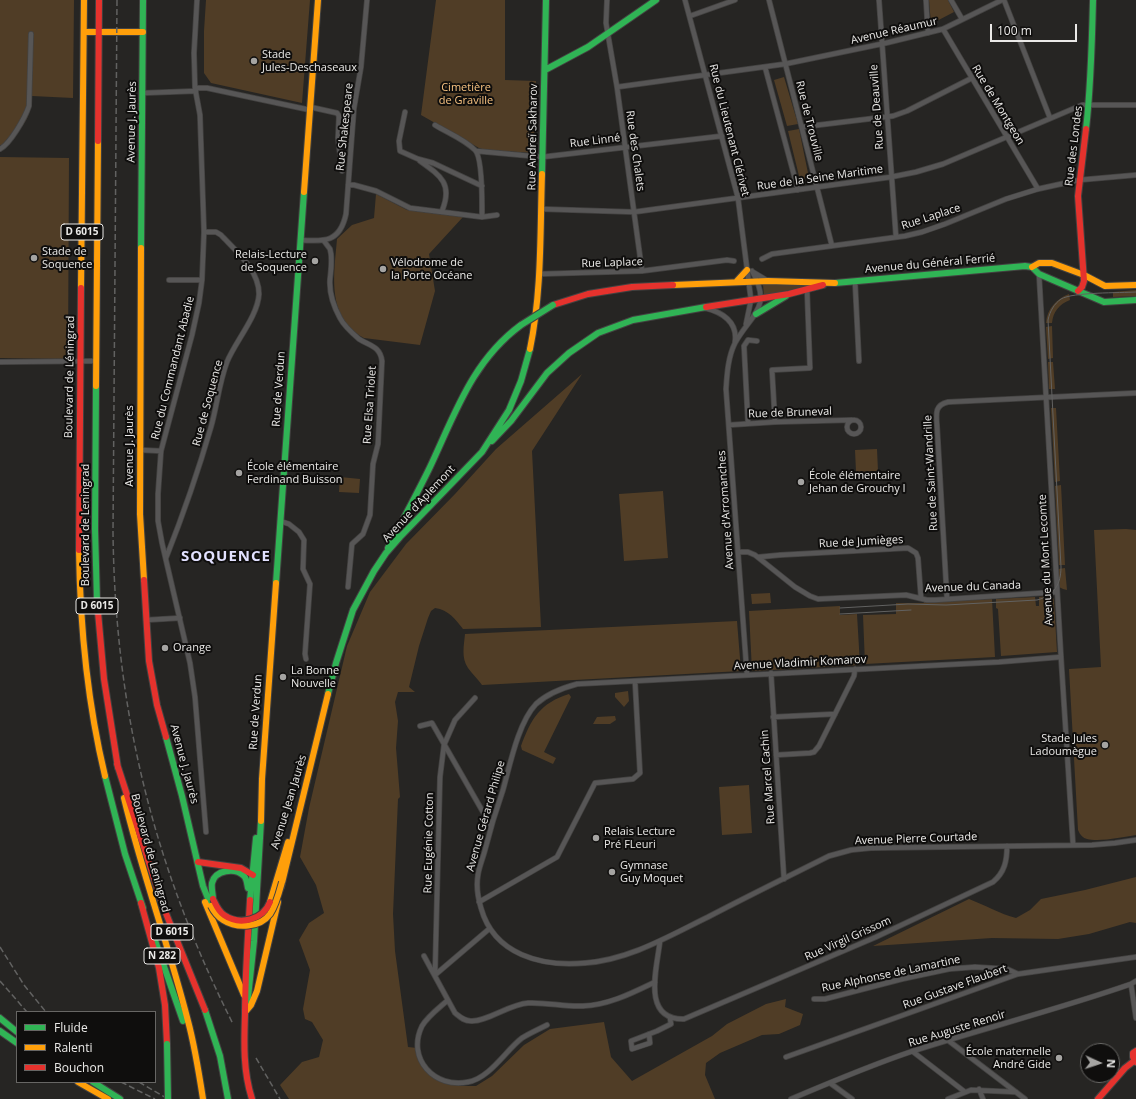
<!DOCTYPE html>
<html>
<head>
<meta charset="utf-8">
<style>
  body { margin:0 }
  #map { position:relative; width:1136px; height:1099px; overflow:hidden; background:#262523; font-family:"Open Sans",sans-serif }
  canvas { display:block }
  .legend { position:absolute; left:16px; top:1011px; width:140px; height:72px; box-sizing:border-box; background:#0f0e0d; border:1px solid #676664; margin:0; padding:5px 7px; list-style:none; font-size:12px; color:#eae9e7 }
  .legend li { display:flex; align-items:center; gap:8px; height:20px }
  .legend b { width:20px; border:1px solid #676664 }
  .north { position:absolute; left:1080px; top:1043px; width:40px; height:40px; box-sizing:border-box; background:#0f0e0d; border:1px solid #676664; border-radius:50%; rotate:93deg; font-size:11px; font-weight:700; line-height:16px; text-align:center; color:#eae9e7 }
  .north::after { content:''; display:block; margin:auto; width:14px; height:18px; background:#a5a4a2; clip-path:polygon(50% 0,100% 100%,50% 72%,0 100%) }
  .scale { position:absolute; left:990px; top:24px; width:87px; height:18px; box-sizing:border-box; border:2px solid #eae9e7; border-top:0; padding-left:5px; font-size:12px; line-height:14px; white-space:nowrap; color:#eae9e7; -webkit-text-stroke:3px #0f0e0d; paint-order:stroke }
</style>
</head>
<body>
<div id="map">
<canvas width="1136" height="1099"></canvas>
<ul class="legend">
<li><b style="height:5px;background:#30b455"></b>Fluide</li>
<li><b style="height:5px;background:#ff9f0a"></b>Ralenti</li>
<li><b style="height:5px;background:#e5322d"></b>Bouchon</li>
</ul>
<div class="north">N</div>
<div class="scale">100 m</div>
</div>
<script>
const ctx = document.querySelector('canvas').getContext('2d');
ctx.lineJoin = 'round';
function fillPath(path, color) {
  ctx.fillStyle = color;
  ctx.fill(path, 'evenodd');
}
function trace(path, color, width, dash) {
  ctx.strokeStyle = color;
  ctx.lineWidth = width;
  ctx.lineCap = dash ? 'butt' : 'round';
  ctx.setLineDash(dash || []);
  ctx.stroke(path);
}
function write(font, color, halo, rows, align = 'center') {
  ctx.font = font + ' "Open Sans",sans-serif';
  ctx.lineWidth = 4;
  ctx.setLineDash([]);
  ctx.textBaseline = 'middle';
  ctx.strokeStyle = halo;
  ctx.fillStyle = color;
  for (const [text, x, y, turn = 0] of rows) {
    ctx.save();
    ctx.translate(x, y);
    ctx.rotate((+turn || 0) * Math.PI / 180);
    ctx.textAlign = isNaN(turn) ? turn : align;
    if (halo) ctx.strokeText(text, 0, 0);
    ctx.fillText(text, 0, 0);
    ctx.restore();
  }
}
const green = new Path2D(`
  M0,0H74L73,98L32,96C31,118 24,123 12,140L8,138L2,145H0Z
  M206,0H310L302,103L211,83L204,73V31Z
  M436,0H505V80L536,81L534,153L485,150L479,148L421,115Z
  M929,0H948L954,12L931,24Z
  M784,77L798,124L787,126L774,80Z
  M799,129L809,178L800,180L788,131Z
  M0,157L69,158L68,359L0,358Z
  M376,194L407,210L463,217L429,254L435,291L420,345L364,338C326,317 334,275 337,239L352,225L374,218Z
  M825,284L764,295L763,285Z
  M1136,290V296L1113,297V292Z
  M1069,294L1070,300C1059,304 1053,312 1052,323H1046C1047,309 1056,299 1069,294Z
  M1052,326L1053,358L1048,359L1046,327Z
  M1048,362H1053L1055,389H1049Z
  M582,374L532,451L541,627L463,629C455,619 449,610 435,608L431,611L428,618L419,646L409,687L415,692H398L395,702L398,721L396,748L400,797L398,799L393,914L395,951L408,1047L417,1048L423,1066L445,1082L462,1086H476L492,1076L524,1045L550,1029L604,1022L611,1057L632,1081L712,1036L727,1024L766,1004L786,999L785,1007L803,1014L800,1025L779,1034L762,1035L720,1053L706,1063L705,1075L715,1099H289L280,1085L302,1062L319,1057L323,1040L312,1022L305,1019L303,1009L310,970L299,940L309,923L324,913L316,885L300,857L309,808L347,646L370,592L406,544L455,494L496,449Z
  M1051,408H1056L1060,481L1055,482Z
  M877,449L878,471L856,472L855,450Z
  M340,477L360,479L359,493L339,492Z
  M1061,485L1065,565H1059L1055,486Z
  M663,491L668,558L624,561L619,494Z
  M1126,529L1136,530V835C1123,837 1100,842 1087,839C1083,838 1080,835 1078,830L1069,669L1101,667L1094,530Z
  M1065,568L1067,590L1063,589L1059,587L1058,569Z
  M770,593L771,603L752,604L751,594Z
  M1051,596L1053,597L1054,601L1057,652L1001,656L998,609L996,608V599L1035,597L1036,606H1039V597Z
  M992,599L995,657L865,664L863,615L896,614V603H924V602Z
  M840,606V615L857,614L860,665L752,671L749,611Z
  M737,621L741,671L482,685C478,679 472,674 468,668C461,658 464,645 465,634Z
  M628,691L629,701L624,707L615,697V693Z
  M569,694L571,697L544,752L556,758L553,764L522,750L521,746C531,719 540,703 569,694Z
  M615,716L616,720L610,724H593L597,717Z
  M749,785L752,833L722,835L719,787Z
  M1136,877V923L1130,922L1089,934L1058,939L992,938L873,946L969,899C985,905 1000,914 1016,918L1030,910L1041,899L1085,890Z`);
const street = new Path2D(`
  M197,0L194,53L195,88L200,115L204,232L202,280L199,303L192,335L161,451L158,494V521L162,543L190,663L195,697L206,832
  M607,0L606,23L617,87L642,271
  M685,0L738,198L751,300L746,324
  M769,0L832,246
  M879,0L896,237
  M926,0L928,33
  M951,0L962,19
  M1004,0L1050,118
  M690,16L735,0
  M943,29L1038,189
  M765,67L798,190
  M617,87L785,64L886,43L943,29L1002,0
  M195,88H207L310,110
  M143,93L196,91
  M310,107L337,113L339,116L338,138L342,171
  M405,112L399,141L400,151L418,159L433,163L482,186
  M435,125C448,133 464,139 475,150C483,158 482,204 482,217
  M802,127L893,116L907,111L972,78
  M0,149C10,144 25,118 29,106L31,34
  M476,151L542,157L722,136
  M420,161C441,176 453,184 442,211
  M348,185H354L376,191L410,208L482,217L497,215
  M541,209L634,212L891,177L916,172L943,164L1082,105H1136
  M300,240C325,242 340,242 346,214L354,108L361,67L367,0
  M324,241L330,249L331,254C332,263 331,271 330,279C329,292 334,307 340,318C344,326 352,333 359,339C370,346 380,346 382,361L378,444L373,464L370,515L363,534L352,544L348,587
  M762,259L772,254L905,236L922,232L945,224L1006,199L1038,189L1079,180L1136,175
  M753,272L768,281
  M539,274L642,271L727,260L734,261
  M1039,274L1061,657L1073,844
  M169,280H202
  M855,281L859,361
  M705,308C722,312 738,322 735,342
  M0,362L97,361
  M847 427a7 7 0 1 1 14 0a7 7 0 1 1-14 0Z
  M775,422L772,370L810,368L807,289
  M748,423L744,346L748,340L757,341
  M729,425L775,422L852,420
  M141,450L161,451
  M280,521L289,524L299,532L304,540L303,569L310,584L305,654L306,659
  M738,552H748L755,555L795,587L810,596L818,599L906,595L927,600H935L1057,592
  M759,557L780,555L908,548L916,553L918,558L921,598
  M166,558C183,515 198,472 211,427C217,406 219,383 227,362C235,342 258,316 259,294C259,270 236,251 221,235L216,232H204
  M947,599L937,425C936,413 935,405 948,402L1136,393
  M146,620L180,618
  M1061,657L999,662L577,684C562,688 548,693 536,704C518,723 510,765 503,790C496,810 490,830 485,850C483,858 479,867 478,875C476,886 478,898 481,908C494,955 542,967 585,963C629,960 669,936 708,917C748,896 789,876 829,856L851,850L871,848L1092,845L1115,843L1136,840
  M771,673L784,879
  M747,675L726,389C727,374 728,357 735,343C751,314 773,308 752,271
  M773,717L835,714
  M420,726L432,723L491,826
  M776,755L810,753L814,752L819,746L854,676L855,669
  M479,902L557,857L595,783L633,779L640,773L635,681
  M660,941C657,968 641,1020 684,1019L876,937L993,882C1005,872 1007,860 1007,846
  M424,956L455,1013C460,1017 464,1021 471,1021C486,1022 510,1004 528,1003C546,1002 565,1007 583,1006C609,1005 632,993 655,982
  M435,975L440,777L444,745L455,720L475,698
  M435,975L489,929
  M1136,981L1131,984L1136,1018
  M814,999H825L902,979L949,969L975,967L1007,969L1018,974
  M448,1000C439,1008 428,1016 422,1026C406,1059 435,1089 468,1082C490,1078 506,1050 522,1038C530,1033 539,1029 547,1025
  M649,1034L650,1043L632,1049L631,1041L657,1031L671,1024L670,1018
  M949,1041L1025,1099
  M912,1051L965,1092
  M786,1057L1018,974L1136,957
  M830,1083L852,1099
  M979,1089L983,1099
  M791,1099C831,1082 871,1065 913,1051C985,1028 1059,1009 1131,984
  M948,1099L971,1090L1016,1092`);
const fast = new Path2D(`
  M545,70L588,47L656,0
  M1086,129C1091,86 1092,43 1093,0
  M542,174L546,0
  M141,248L143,0
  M1032,267L1039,274L1104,302L1136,300
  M835,283L1025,266L1032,267
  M756,314L786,296
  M96,386L95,529L97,601
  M492,441L511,421L547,373L569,353L598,333L633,320L706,307
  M388,548C402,521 417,494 430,467C455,414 472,361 521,325
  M276,583L304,192
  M328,694L336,663L353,610L374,571L386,553L400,537L482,452L509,410L521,381L530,349
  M166,737L182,796L203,886L211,906
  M105,776L125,854L143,908
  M213,899C213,894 211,888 212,883C215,870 235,867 244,876C247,879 247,884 248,888
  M250,900L256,838
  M151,929L183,1021
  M247,1007L254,941L261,821
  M205,1010L220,1056L228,1099
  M0,1018L17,1032
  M0,1031L17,1043
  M93,1082L120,1099`);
const slow = new Path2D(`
  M84,32H143
  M304,192L318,0
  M141,248L140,514L144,580
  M1032,267L1039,263H1052L1084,275L1105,286L1136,285
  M736,282L747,270
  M673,285L768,281L835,283
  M81,288L84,0
  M530,349C542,291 540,232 542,174
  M96,386L98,141
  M79,550C80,626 87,701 105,776
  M124,798C142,873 169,946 188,1021C195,1047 199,1073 203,1099
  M261,821L262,779L276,583
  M281,887L328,694
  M205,902L244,995
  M270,902L288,842
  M246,1011L251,1005L257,991L278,902
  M78,1082L108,1099`);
const jam = new Path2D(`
  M98,141L99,0
  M1078,291L1082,287L1084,281L1078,196L1086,129
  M553,305L588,294L632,287L673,285
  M706,307L789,294L823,285
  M79,550L81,288
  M144,580L149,661L157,705L166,737
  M97,601L104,679L118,768
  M117,764L163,906L205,1010
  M198,862L241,868L253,875
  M250,900C248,938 245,976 245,1014C244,1043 243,1071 252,1099
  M141,903L159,968L165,1005L167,1044
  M1136,1051L1133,1053V1057L1136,1062
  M1098,1099L1125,1068L1134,1061`);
const tram = new Path2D(`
  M840,608L908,604L946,605L1037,600C1054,596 1061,584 1061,567L1048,320C1050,311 1054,304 1061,299C1073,292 1120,293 1136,292
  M840,614L911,610`);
const rail = new Path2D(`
  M117,0L113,532C115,710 153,865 233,1024
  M0,947L24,985L46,1012
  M0,981L27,1012
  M256,1058L280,1099
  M121,1082L155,1099
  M139,1082L168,1099`);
const fastBridge = new Path2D(`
  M521,325L553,305
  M167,1044L168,1099`);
const slowBridge = new Path2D(`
  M211,906C214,912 218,917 223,920C237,929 260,928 270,914C276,905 279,893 282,882`);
const jamBridge = new Path2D(`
  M213,899C216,905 218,911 224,915C240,926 263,920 270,902`);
const markers = [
  [254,61,4,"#a5a4a2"],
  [34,258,4,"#a5a4a2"],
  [315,261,4,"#a5a4a2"],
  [383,269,4,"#a5a4a2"],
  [239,473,4,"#a5a4a2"],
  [801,482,4,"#a5a4a2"],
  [165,648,4,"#a5a4a2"],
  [283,677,4,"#a5a4a2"],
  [1105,745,4,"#a5a4a2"],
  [596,838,4,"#a5a4a2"],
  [612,872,4,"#a5a4a2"],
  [1059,1058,4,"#a5a4a2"]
];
const shields = [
  [82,232,42],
  [97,606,42],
  [172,932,42],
  [162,956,36]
];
const shieldNames = [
  ["D 6015",82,232],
  ["D 6015",97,606],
  ["D 6015",172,932],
  ["N 282",162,956]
];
const streetNames = [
  ["Avenue Réaumur",894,31,-13],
  ["Rue de Montgeon",998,105,59],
  ["Rue de Deauville",877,107,-94],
  ["Rue de Trouville",809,121,76],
  ["Avenue J. Jaurès",132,122,-89],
  ["Rue Shakespeare",345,127,-84],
  ["Rue du Lieutenant Clérivet",729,130,76],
  ["Rue Andreï Sakharov",533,137,-89],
  ["Rue Linné",595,141,-7],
  ["Rue des Londes",1074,146,-83],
  ["Rue des Chalets",635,151,82],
  ["Rue de la Seine Maritime",820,178,-8],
  ["Rue Laplace",931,217,-18],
  ["Rue Laplace",612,263,-2],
  ["Avenue du Général Ferrié",930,264,-5],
  ["Rue du Commandant Abadie",173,368,-76],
  ["Boulevard de Léningrad",70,377,-89],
  ["Rue de Verdun",279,389,-86],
  ["Rue de Soquence",208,403,-75],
  ["Rue Elsa Triolet",370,405,-86],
  ["Rue de Bruneval",790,413,-2],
  ["Avenue J. Jaurès",130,446,-90],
  ["Rue de Saint-Wandrille",931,473,-93],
  ["Avenue d'Aplemont",419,504,-47],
  ["Avenue d'Arromanches",726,510,-94],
  ["Boulevard de Leningrad",86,525,-90],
  ["Rue de Jumièges",861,542,-3],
  ["Avenue du Mont Lecomte",1046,560,-93],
  ["Avenue du Canada",973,587,-2],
  ["Avenue Vladimir Komarov",800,663,-3],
  ["Rue de Verdun",256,712,-86],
  ["Avenue J. Jaurès",184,764,75],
  ["Rue Marcel Cachin",768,777,-94],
  ["Avenue Jean Jaurès",289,802,-73],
  ["Avenue Gérard Philipe",486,816,-74],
  ["Avenue Pierre Courtade",916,839,-2],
  ["Rue Eugénie Cotton",429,843,-89],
  ["Boulevard de Leningrad",150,853,75],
  ["Rue Virgil Grissom",848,939,-24],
  ["Rue Alphonse de Lamartine",891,974,-12],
  ["Rue Gustave Flaubert",955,987,-20],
  ["Rue Auguste Renoir",957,1029,-17]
];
const poiNames = [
  ["Stade",262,55],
  ["Jules-Deschaseaux",262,68],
  ["Stade de",42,252],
  ["Soquence",42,265],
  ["Relais-Lecture",307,255,"right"],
  ["de Soquence",307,268,"right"],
  ["Vélodrome de",391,263],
  ["la Porte Océane",391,276],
  ["École élémentaire",247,467],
  ["Ferdinand Buisson",247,480],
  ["École élémentaire",809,476],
  ["Jehan de Grouchy I",809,489],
  ["Orange",173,648],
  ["La Bonne",291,671],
  ["Nouvelle",291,684],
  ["Stade Jules",1097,739,"right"],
  ["Ladoumègue",1097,752,"right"],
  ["Relais Lecture",604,832],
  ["Pré FLeuri",604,845],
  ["Gymnase",620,866],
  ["Guy Moquet",620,879],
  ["École maternelle",1051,1052,"right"],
  ["André Gide",1051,1065,"right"]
];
const parkNames = [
  ["Cimetière",466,88],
  ["de Graville",466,101]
];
const districtNames = [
  ["SOQUENCE",226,557]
];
fillPath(green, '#503d26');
trace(street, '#434241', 6);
trace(fast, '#434241', 8);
trace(slow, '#434241', 8);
trace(jam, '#434241', 8);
trace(street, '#575656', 4.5);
trace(fast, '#30b455', 6);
trace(slow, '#ff9f0a', 6);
trace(jam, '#e5322d', 6);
trace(tram, '#626261', 1);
trace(rail, '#626261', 1.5, [6, 3]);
trace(fastBridge, '#434241', 8, []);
trace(slowBridge, '#434241', 8, []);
trace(jamBridge, '#434241', 8, []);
trace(fastBridge, '#30b455', 6);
trace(slowBridge, '#ff9f0a', 6);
trace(jamBridge, '#e5322d', 6);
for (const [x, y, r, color] of markers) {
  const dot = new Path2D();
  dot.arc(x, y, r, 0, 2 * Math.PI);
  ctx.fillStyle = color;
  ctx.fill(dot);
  trace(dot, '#0f0e0d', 1.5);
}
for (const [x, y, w] of shields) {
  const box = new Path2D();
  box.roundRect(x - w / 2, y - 8, w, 16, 3);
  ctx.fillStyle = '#0f0e0d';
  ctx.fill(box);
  trace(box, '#eae9e7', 1);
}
write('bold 10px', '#eae9e7', null, shieldNames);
write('11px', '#eae9e7', '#0f0e0d', streetNames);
write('11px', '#eae9e7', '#0f0e0d', poiNames, 'left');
write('11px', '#f9c482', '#0f0e0d', parkNames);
ctx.letterSpacing = '1px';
write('bold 15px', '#e2e1ff', '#0f0e0d', districtNames);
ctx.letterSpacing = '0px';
</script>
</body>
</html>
